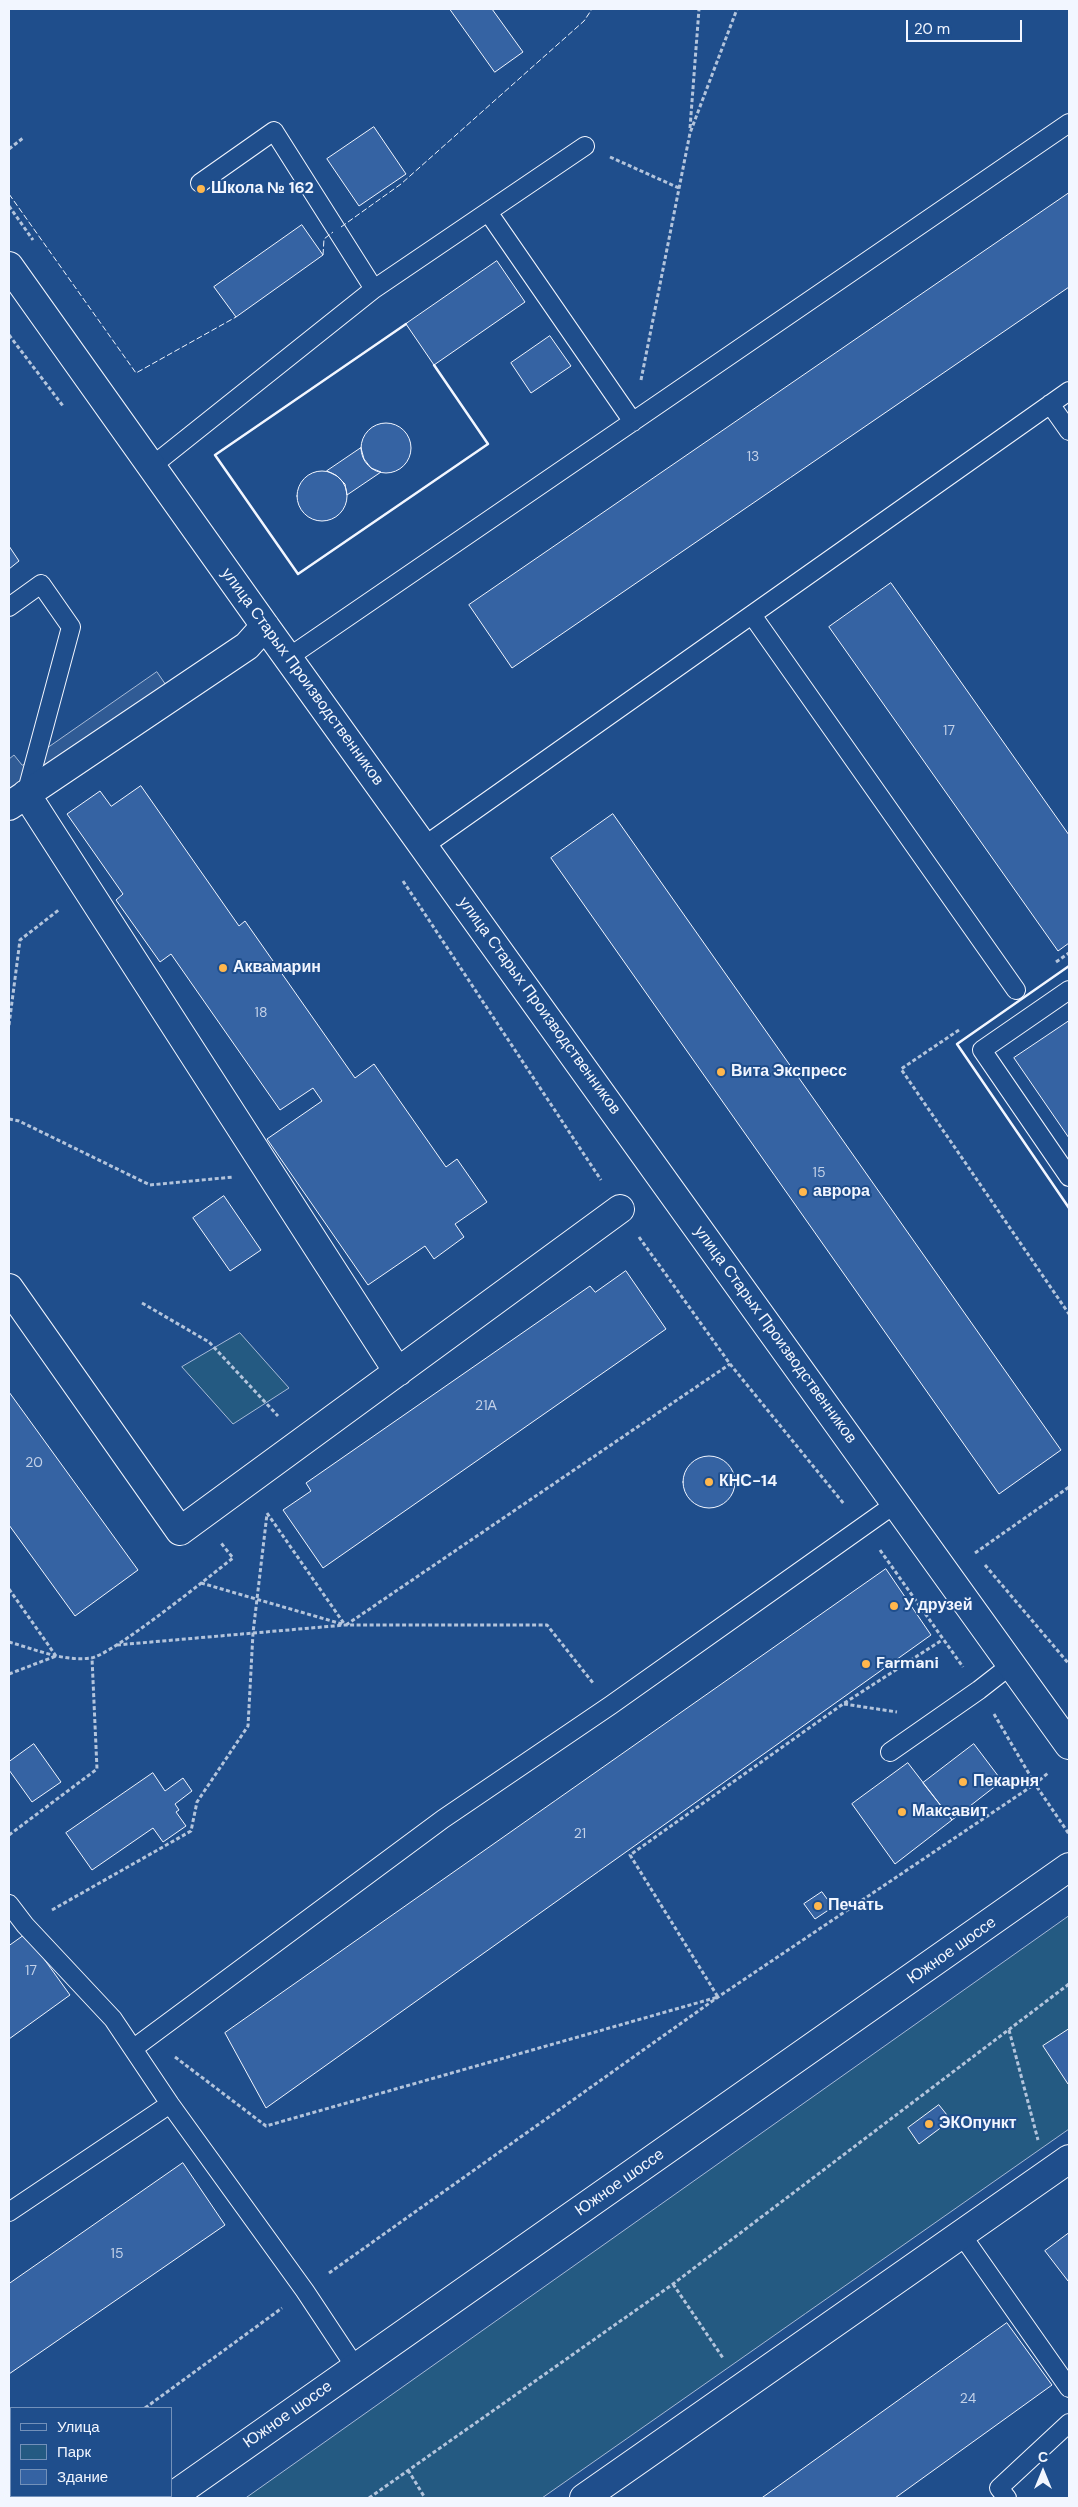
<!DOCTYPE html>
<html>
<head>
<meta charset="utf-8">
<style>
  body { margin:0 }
  #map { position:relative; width:1078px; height:2507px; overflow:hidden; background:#1f4e8c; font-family:"DM Sans",sans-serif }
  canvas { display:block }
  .frame { position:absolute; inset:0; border:10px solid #f2f6ff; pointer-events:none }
  .legend { position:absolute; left:10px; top:2407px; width:162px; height:90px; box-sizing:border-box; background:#1f4e8c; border:1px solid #7391ba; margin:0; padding:6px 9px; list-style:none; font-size:15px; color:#f2f6ff }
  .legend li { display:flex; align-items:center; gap:10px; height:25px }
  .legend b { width:25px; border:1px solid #7391ba }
  .north { position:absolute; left:1018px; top:2447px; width:50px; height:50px; -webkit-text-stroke:4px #1f4e8c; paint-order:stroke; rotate:0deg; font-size:14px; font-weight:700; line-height:20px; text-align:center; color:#f2f6ff }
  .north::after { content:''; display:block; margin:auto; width:18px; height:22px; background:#f2f6ff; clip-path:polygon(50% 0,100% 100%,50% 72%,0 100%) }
  .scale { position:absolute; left:906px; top:20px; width:116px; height:22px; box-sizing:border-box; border:2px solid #f2f6ff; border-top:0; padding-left:6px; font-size:15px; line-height:18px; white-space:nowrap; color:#f2f6ff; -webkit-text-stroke:4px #1f4e8c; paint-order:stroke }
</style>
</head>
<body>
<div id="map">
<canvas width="1078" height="2507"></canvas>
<div class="frame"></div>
<ul class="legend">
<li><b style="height:6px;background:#1f4e8c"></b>Улица</li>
<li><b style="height:14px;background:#245a82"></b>Парк</li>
<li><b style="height:14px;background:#3563a3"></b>Здание</li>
</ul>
<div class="north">С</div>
<div class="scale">20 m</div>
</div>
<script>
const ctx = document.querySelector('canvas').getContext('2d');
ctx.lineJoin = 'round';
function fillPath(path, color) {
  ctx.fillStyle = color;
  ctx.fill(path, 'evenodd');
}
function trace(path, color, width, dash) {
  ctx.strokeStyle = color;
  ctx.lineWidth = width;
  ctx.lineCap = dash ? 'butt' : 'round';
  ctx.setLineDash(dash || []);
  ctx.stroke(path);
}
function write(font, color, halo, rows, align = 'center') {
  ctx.font = font + ' "DM Sans",sans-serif';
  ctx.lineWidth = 4;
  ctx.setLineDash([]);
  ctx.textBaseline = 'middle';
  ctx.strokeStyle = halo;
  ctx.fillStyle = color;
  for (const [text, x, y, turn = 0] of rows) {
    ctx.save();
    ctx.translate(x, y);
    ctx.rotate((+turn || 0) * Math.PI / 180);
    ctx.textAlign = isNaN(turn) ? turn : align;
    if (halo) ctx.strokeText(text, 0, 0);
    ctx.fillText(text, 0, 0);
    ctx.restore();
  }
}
const green = new Path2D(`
  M240,1333L289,1388L233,1424L182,1367Z
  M1069,1916V2129L542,2498H246Z`);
const parking = new Path2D(`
  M157,672L168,688L9,798V759L14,755L22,765Z`);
const building = new Path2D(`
  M450,9H492L523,52L495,72Z
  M374,127L406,174L359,206L327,159Z
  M1069,193V287L512,668L469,605Z
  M302,225L323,255L236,317L214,287Z
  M497,261L525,302L434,365L406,324Z
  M550,336L571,366L531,393L511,363Z
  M361 448a25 25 0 1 1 50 0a25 25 0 1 1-50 0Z
  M361,448L364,459L371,468L381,472L347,495L345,484L337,476L327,471Z
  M297 496a25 25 0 1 1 50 0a25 25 0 1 1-50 0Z
  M9,546L19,561L9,569Z
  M891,583L1069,835V943L1058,951L829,627Z
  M141,786L239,926L245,921L355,1078L374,1064L446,1167L457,1159L487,1202L455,1224L464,1237L434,1259L425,1246L368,1285L267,1139L322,1101L313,1088L280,1110L171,954L160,962L116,900L123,894L67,814L100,791L111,806Z
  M613,814L1061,1450L999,1494L551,858Z
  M1069,1021V1138L1014,1058Z
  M224,1196L261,1250L230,1271L193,1218Z
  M626,1271L666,1329L323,1568L283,1510L311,1491L306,1483L590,1286L595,1292Z
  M9,1392L138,1570L75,1616L9,1525Z
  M683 1482a26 26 0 1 1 52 0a26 26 0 1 1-52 0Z
  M886,1569L931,1635L266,2108L225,2033Z
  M34,1744L61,1782L32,1802L9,1770V1762Z
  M974,1744L1002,1781L952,1820L923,1783Z
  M908,1763L952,1820L895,1864L852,1804Z
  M153,1773L165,1791L183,1778L192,1791L175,1804L179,1810L176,1812L186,1826L163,1842L153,1828L92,1870L66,1833Z
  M822,1892L833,1907L815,1919L804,1904Z
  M26,1934L70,1995L9,2039V1946Z
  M1069,2029V2083L1068,2084L1043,2046Z
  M939,2105L951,2120L919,2144L908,2128Z
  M183,2163L225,2225L9,2374V2284Z
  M1069,2233V2280L1068,2281L1045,2251Z
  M1007,2323L1052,2385L895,2498H762Z`);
const path = new Path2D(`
  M690,128L699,9
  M9,149L23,138
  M610,157L679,188
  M9,206L33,240
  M9,335L63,406
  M641,380L690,133L737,9
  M403,881L601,1180
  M1056,962L1069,953
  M9,1025L20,940L60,909
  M959,1030L901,1069L1069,1314
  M9,1119L19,1121L150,1185L233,1177
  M639,1237L730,1364L844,1504
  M142,1303L209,1342L278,1416
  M267,1513L345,1625
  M880,1550L963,1667
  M975,1553L1069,1487
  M985,1565L1069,1664
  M201,1583L342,1624
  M9,1589L56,1656
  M346,1625L730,1364
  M9,1642C34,1649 64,1662 91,1658C112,1655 210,1576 233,1558L221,1543
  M117,1645L345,1625H547L593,1683
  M9,1674L56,1656
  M844,1704L897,1712
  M994,1714L1035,1784L1069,1834
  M9,1835L97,1769L92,1658
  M52,1910L191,1831L197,1802L248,1726L253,1633L267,1514
  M1009,2030L1038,2140
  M175,2057L266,2126L718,1997L630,1855L843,1704L942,1640
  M329,2273L718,1997L1035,1784L1048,1773
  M673,2284L723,2358
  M145,2408L282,2308
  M408,2470L425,2498
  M23,2498L27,2496
  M369,2498L673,2284L1069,1984`);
const lane = new Path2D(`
  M200,183L274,131L374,289
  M488,212L633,422
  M1050,404L1069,431
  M152,466L374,289L585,146
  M9,607L41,584L71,627L26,794
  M752,615L1016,990
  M289,657L1069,123
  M424,846L1069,391
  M1069,990L982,1050L1069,1177
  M890,1752L979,1690L1011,1665
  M9,1904L25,1925L113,2019L170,2104L305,2291L356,2368
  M134,2048L443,1819L611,1705L895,1504
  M9,2212L170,2104
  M961,2234L1069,2388
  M1007,2498L999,2488L1069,2423`);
const street = new Path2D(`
  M9,266L265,626L1069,1745
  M26,794L398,1372
  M9,806L247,646L265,626
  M9,1288L180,1531L620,1209
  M584,2498L1069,2159`);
const primary = new Path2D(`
  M170,2498L1069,1867`);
const fence = new Path2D(`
  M9,194L136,373L236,317
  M341,227L401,184L584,21L592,9
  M323,255L324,239L333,232`);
const wall = new Path2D(`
  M406,324L215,455L298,574L488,444L434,365
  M1069,966L957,1044L1069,1208`);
const markers = [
  [201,189,5,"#ffb74d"],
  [223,968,5,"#ffb74d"],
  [721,1072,5,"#ffb74d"],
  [803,1192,5,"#ffb74d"],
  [709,1482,5,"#ffb74d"],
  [894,1606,5,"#ffb74d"],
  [866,1664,5,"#ffb74d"],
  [963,1782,5,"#ffb74d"],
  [902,1812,5,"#ffb74d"],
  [818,1906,5,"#ffb74d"],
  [929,2124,5,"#ffb74d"]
];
const numberNames = [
  ["13",753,457],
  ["17",949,731],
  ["18",261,1013],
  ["15",819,1173],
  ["21А",486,1406],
  ["20",34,1463],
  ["21",580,1834],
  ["17",31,1971],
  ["15",117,2254],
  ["24",968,2399]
];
const poiNames = [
  ["Школа № 162",211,189],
  ["Аквамарин",233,968],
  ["Вита Экспресс",731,1072],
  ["аврора",813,1192],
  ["КНС-14",719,1482],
  ["У друзей",904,1606],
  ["Farmani",876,1664],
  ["Пекарня",973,1782],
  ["Максавит",912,1812],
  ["Печать",828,1906],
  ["ЭКОпункт",939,2124]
];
const streetNames = [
  ["улица Старых Производственников",302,677,54],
  ["улица Старых Производственников",539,1006,54],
  ["улица Старых Производственников",775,1335,54],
  ["Южное шоссе",952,1951,-35],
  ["Южное шоссе",620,2183,-35],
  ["Южное шоссе",288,2415,-35]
];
fillPath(green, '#245a82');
trace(green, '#a8bbd7', 1);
fillPath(parking, '#305b95');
trace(parking, '#a8bbd7', 1);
fillPath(building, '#3563a3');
trace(building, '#f2f6ff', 1);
trace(lane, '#f2f6ff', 20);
trace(street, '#f2f6ff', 30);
trace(primary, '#f2f6ff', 30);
trace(path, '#b3c4dc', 3, [4, 2.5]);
trace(lane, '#1f4e8c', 18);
trace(street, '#1f4e8c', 28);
trace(primary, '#1f4e8c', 28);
trace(fence, '#f2f6ff', 1, [6, 2.5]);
trace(wall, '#f2f6ff', 2.5);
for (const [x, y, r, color] of markers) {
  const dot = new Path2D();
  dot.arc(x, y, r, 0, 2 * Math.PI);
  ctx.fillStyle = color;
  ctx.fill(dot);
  trace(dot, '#1f4e8c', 2);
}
write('14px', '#c3d1e8', null, numberNames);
write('bold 16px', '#f2f6ff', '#1f4e8c', poiNames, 'left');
write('16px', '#f2f6ff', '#1f4e8c', streetNames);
</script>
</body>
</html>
